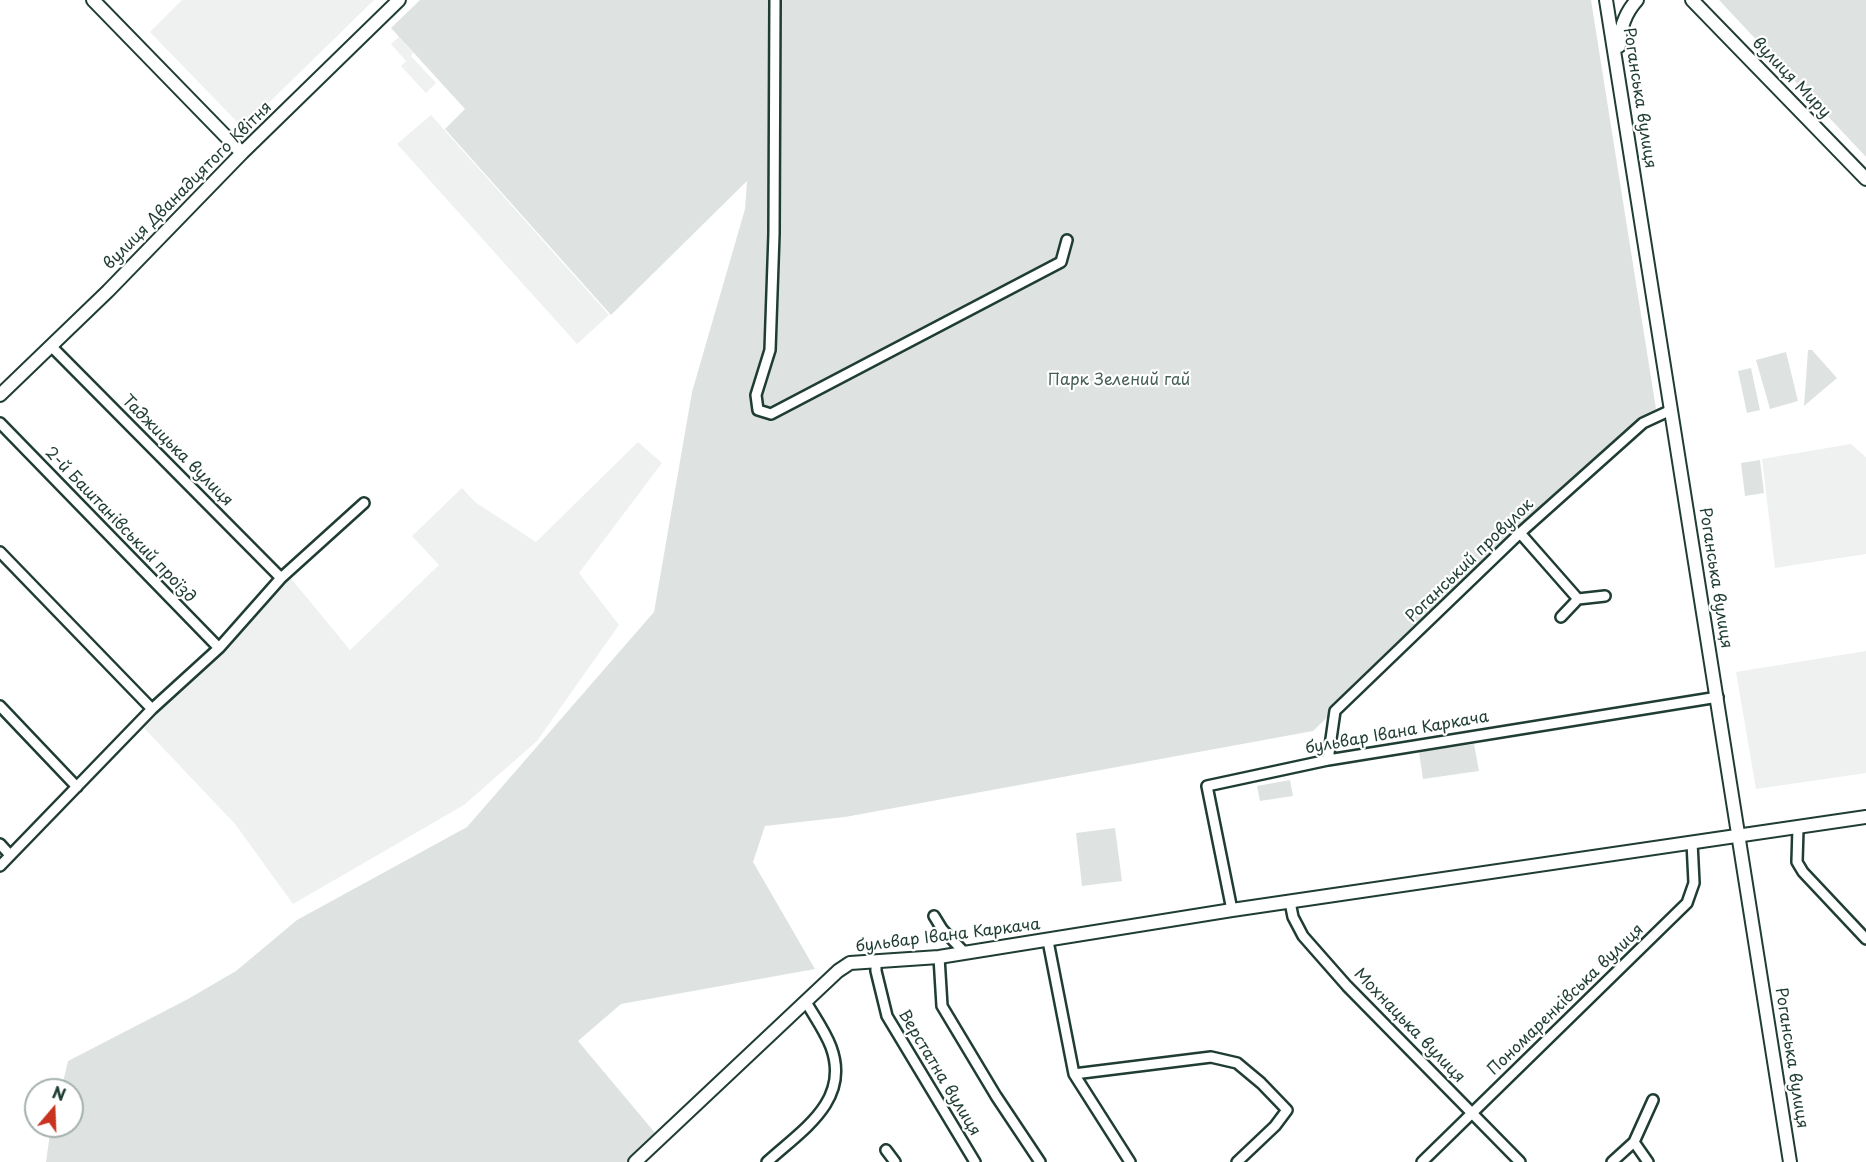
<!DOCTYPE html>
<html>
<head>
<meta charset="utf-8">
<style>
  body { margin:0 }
  #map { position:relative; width:1866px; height:1162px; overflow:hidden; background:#fff; font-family:"Playpen Sans",sans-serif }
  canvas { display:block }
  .north { position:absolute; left:24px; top:1078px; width:60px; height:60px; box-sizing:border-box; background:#fff; border:2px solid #a5b1ae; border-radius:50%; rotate:19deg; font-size:16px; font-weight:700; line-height:24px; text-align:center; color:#1f3d34 }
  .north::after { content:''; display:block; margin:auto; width:21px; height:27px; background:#c8321e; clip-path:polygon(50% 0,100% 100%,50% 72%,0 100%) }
</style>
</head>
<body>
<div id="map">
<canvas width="1866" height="1162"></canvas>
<div class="north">N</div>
</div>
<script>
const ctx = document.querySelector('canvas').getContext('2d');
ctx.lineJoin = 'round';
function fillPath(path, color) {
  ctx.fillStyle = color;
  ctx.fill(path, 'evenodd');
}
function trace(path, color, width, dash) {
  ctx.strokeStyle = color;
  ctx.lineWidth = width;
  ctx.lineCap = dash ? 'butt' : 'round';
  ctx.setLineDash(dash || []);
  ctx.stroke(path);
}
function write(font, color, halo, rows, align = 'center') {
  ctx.font = font + ' "Playpen Sans",sans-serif';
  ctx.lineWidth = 4.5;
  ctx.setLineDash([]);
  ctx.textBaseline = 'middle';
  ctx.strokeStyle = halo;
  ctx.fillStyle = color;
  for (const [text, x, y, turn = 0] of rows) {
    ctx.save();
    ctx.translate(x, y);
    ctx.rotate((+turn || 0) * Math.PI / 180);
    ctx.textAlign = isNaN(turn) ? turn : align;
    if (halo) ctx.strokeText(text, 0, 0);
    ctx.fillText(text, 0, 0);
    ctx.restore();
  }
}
const built = new Path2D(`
  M182,0H374L243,128L150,32Z
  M399,37L413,53L411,56L436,83L426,93L401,66L406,61L391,44Z
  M431,115L609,315L577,344L397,144Z
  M638,442L662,463L579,573L619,625L537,741L464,805L293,904L235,824L144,728L289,576L350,650L439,565L412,536L462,488L475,502L536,542Z
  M1851,444L1866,457V554L1775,568L1762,459Z
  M1866,651V773L1756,789L1736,672Z`);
const green = new Path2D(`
  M420,0H1591L1656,409L1633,423L1313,731L845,817L765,826L753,862L815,969L621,1004L578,1041L656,1134L626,1162H46L51,1126H72V1090H61L68,1061L188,999L236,971L297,920L467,827L654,612L692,392L745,209L747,181L611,315L445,129L465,109L391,28Z
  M1719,0H1866V157Z
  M1808,350H1812L1837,378L1804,406Z
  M1786,352L1798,401L1770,409L1756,360Z
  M1751,368L1760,410L1747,413L1738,371Z
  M1760,460L1764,493L1745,496L1741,463Z
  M1474,744L1479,771L1423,779L1419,752Z
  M1290,780L1293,796L1260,801L1257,786Z
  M1115,828L1122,881L1082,886L1076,833Z`);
const street = new Path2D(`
  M775,0L774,234L770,350L756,395L758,410L771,414L1061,262L1067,240
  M51,346L281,578
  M0,423L219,648
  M1520,533L1578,599
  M0,552L152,709
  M1561,617L1578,599L1605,596
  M0,706L77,787
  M1328,760L1335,711L1520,533L1643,423L1671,410
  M1798,828L1797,862L1803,872L1866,939
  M0,844L10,855
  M0,866L152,709L219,648L281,578L364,503
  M1290,902L1293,917L1303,936L1347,986L1520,1162
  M1232,910L1207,786L1328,760L1718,697
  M934,916L942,929L965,953
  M1048,941L1074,1074L1130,1162
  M939,957L942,1006L996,1096L1040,1162
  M876,962V971L887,1016L975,1162
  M1074,1074L1211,1057L1237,1063L1261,1083L1287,1110L1275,1126L1237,1162
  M886,1150L895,1162
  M767,1162C802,1130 851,1101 831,1047C825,1031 814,1016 806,1002
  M1422,1162L1687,903L1694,883L1692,842
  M1612,1162L1634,1142
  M1648,1162L1634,1142L1653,1100`);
const secondary = new Path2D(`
  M93,0L242,153
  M1606,0L1790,1162
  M1692,0L1866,179
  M1619,46C1620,28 1625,13 1637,0
  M0,395L108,291L242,153L399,0
  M635,1162L838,971L850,963L939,957L1232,910L1866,817`);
const streetNames = [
  ["вулиця Миру",1791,78,46],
  ["Роганська вулиця",1639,98,81],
  ["вулиця Дванадцятого Квітня",188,186,-45],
  ["Таджицька вулиця",177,451,45],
  ["2-й Баштанівський проїзд",120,525,46],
  ["Роганський провулок",1470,561,-44],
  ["Роганська вулиця",1715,578,81],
  ["бульвар Івана Каркача",1397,733,-10],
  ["бульвар Івана Каркача",948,936,-7],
  ["Пономаренківська вулиця",1566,1000,-44],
  ["Мохнацька вулиця",1409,1026,46],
  ["Роганська вулиця",1791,1058,81],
  ["Верстатна вулиця",939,1073,59]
];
const parkNames = [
  ["Парк Зелений гай",1119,381]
];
fillPath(built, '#eef1f0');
fillPath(green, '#dee3e2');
trace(street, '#1f3d34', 14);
trace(secondary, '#1f3d34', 16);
trace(street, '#fff', 9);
trace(secondary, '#fff', 12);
write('16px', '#1f3d34', '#fff', streetNames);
write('16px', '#455e57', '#fff', parkNames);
</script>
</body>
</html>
